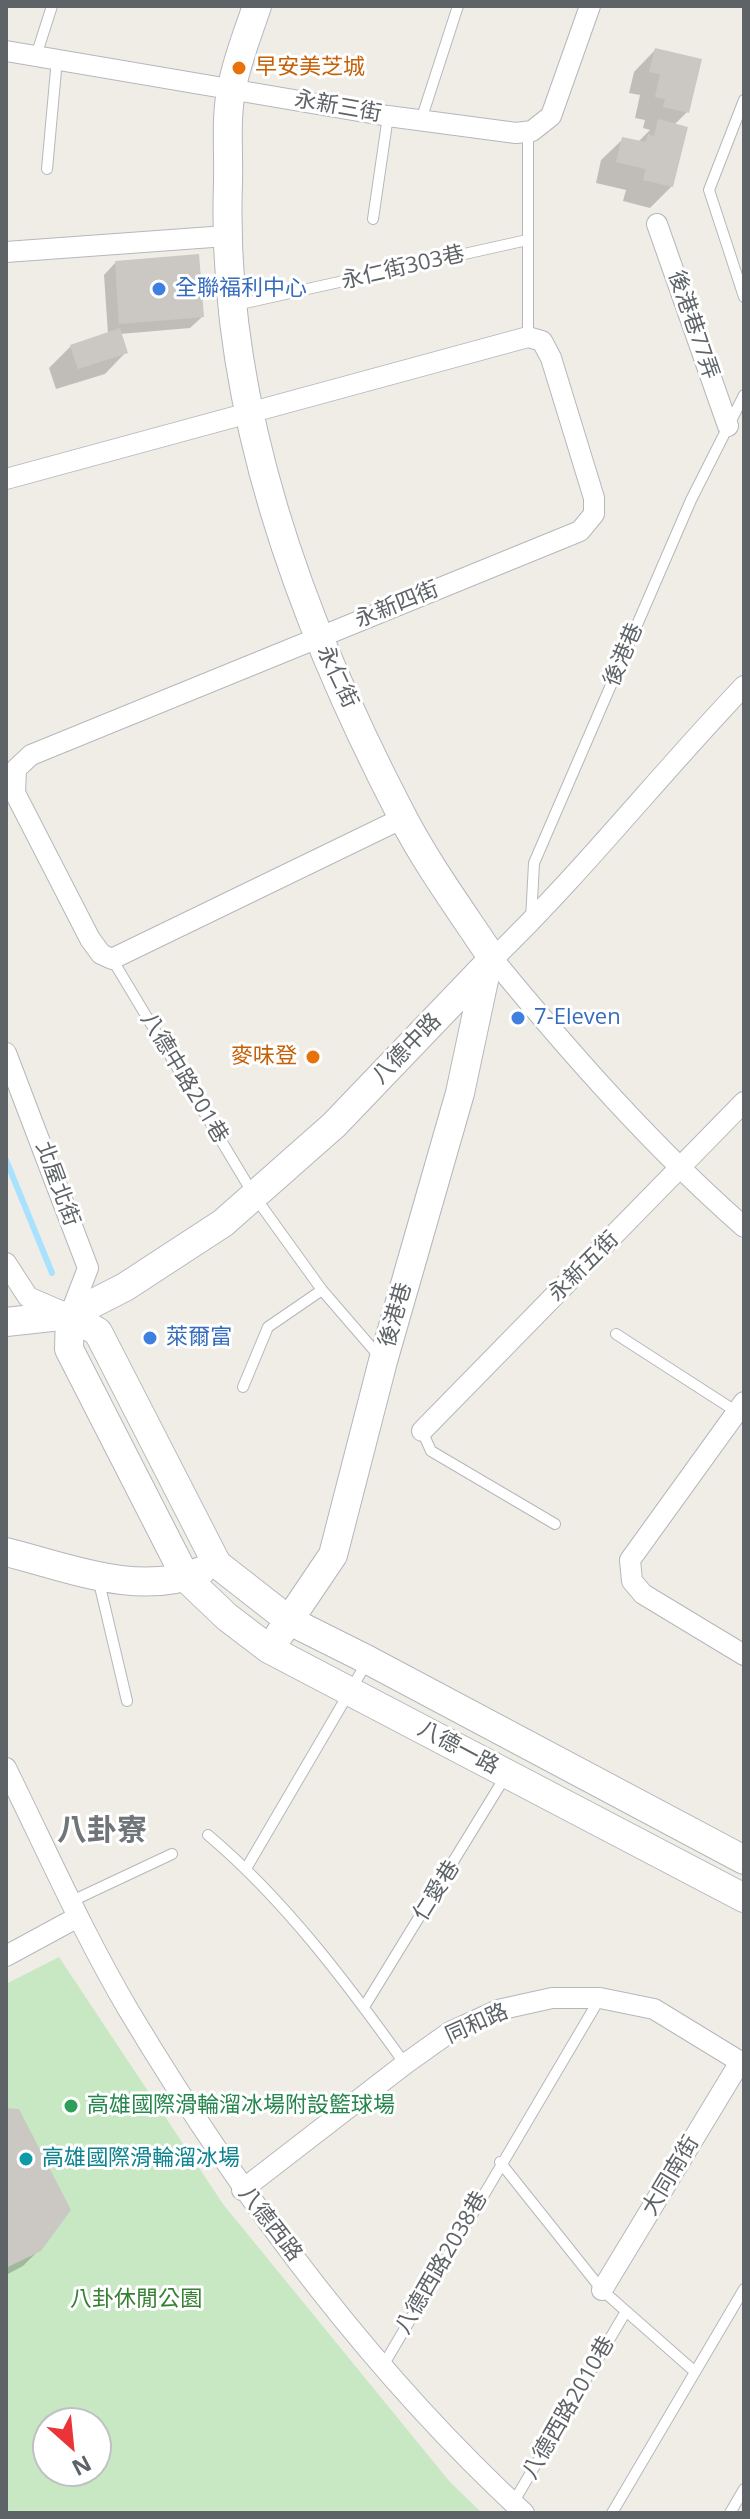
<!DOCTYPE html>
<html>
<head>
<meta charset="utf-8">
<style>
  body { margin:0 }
  #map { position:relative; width:750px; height:2519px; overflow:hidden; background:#f0ede7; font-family:"Open Sans",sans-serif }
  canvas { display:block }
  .frame { position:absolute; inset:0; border:8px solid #5e6367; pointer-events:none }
  .north { position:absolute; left:32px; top:2407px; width:80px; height:80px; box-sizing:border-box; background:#fff; border:2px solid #bfc1c2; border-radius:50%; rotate:153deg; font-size:22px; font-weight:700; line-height:32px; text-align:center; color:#5e6367 }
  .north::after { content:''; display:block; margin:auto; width:28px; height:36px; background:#ea3438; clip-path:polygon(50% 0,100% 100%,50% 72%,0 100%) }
</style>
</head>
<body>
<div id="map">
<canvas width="750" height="2519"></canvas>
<div class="frame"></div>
<div class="north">N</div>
</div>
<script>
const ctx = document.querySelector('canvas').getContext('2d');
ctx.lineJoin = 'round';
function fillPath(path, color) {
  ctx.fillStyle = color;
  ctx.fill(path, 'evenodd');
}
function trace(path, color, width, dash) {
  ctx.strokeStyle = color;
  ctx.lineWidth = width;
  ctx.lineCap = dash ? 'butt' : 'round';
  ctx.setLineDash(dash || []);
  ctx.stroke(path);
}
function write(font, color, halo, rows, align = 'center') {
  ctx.font = font + ' "Open Sans","Noto Sans TC",sans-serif';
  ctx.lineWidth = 6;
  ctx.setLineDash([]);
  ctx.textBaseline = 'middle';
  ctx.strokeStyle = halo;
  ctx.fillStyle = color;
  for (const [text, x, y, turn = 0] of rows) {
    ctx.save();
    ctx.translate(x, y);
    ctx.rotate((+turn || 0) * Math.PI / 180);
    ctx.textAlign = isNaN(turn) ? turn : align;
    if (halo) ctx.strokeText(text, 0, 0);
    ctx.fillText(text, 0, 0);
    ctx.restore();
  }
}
const green = new Path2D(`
  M59,1957L223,2204L450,2482L482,2513H6V1984ZM48,2423H96V2471H48Z`);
const shadow = new Path2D(`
  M655,50L687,112L674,125L672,186L650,208L623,201L626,190L596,183L601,160L623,139L638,142L650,130L643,128L645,120L635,118L640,95L629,93L634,72Z
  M115,263L202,317L190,328L120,334L126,352L105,374L56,389L49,368L71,346L108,334L104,275Z
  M6,2110L39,2250L23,2266L6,2275Z`);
const stream = new Path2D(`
  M6,1160L52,1273`);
const building = new Path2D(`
  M655,48L702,59L689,113L663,107L665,99L655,97L660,74L649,72Z
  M658,119L688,127L673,187L643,180L646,169L616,162L622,137L646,142L648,134L654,136Z
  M199,254L204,317L119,324L115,261Z
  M120,328L128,353L78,369L70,345Z
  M6,2108L19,2109L71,2210L41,2251L6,2268Z`);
const lane = new Path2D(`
  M36,56L52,6
  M744,100L709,190L744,297
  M421,120L458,6
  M47,169L57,59
  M373,219L388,116
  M236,305L527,240
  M528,337V131
  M531,920L534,863L691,500L744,395
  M112,959L255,1197L322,1290L379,1356
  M616,1334L737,1412
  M243,1387L268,1327L322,1290
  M422,1431L431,1451L555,1524
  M98,1578L127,1701
  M208,1835C284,1899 347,1983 405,2064
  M247,1867L367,1662
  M72,1901L172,1854
  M364,2007L505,1777
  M500,2162L602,2290L694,2371
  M384,2364L600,1998
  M513,2503L625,2313
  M612,2513L744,2289
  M730,2513L744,2489`);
const street = new Path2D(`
  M6,51L388,116L516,133L532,131L551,116L590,6
  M657,224L728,426
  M6,252L226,236
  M6,479L528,337L542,341L551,358L594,498V514L580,531L31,755L16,769L15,793L90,939L101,954L112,959L403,818
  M744,686C659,775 582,873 493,959C571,1054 652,1146 744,1227
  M6,1053L88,1268L70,1315L28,1297L6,1263
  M744,1402L630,1560L632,1581L643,1594L744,1655
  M422,1431L744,1102
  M6,1768C46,1849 83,1933 129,2011C238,2193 368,2369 524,2513
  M6,1956L78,1917
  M242,2190L405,2064L450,2032L498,2010L552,1998H600L654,2009L744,2064
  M602,2290L740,2062`);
const secondary = new Path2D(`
  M70,1315L69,1349L186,1578L227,1617L269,1649L744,1898
  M70,1315L98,1332L217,1564L290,1621L368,1660L744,1860
  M6,1322L70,1315L125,1287L223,1223L334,1125L493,959C462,912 428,866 402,816C301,622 220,405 228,183C229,152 225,117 232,87C237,60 248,33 257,6
  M6,1552C67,1567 140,1598 201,1571
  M279,1635L333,1555L383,1361L460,1093L487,966`);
const markers = [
  [239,68,8,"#e8710a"],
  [159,289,8,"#3f7fe0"],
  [518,1018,8,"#3f7fe0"],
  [313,1057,8,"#e8710a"],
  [150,1338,8,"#3f7fe0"],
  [71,2106,8,"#2e9e5b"],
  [26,2159,8,"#0f9aa8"]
];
const foodNames = [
  ["早安美芝城",255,68],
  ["麥味登",297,1057,"right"]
];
const streetNames = [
  ["永新三街",338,107,10],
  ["永仁街303巷",403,268,-13],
  ["後港巷77弄",693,325,71],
  ["永新四街",397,605,-22],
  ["後港巷",624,655,-67],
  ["永仁街",337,677,65],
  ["八德中路",407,1049,-46],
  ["八德中路201巷",184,1078,59],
  ["北屋北街",57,1184,70],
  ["永新五街",584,1267,-45],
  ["後港巷",396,1315,-74],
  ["八德一路",458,1748,28],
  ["仁愛巷",437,1891,-58],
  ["同和路",477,2024,-24],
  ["大同南街",671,2176,-59],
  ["八德西路",270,2224,52],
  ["八德西路2038巷",442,2263,-60],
  ["八德西路2010巷",569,2408,-60]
];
const shopNames = [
  ["全聯福利中心",175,289],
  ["7-Eleven",534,1018],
  ["萊爾富",166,1338]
];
const leisureNames = [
  ["高雄國際滑輪溜冰場附設籃球場",87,2106]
];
const cultureNames = [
  ["高雄國際滑輪溜冰場",42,2159]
];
const parkNames = [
  ["八卦休閒公園",136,2300]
];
const districtNames = [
  ["八卦寮",102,1831]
];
fillPath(green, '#c8e8c4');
fillPath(shadow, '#0003');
trace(stream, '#a9e2ff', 6);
fillPath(building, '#cbc8c3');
trace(lane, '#b4b8bb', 12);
trace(street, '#b4b8bb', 22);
trace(secondary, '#b3b7bb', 30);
trace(lane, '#fff', 10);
trace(street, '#fff', 20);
trace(secondary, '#fff', 28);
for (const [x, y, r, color] of markers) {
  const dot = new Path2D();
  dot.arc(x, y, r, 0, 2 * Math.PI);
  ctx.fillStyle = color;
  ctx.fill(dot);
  trace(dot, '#fff', 3);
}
write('22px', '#c56008', '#fff', foodNames, 'left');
write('22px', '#5e6367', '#fff', streetNames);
write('22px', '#366cbe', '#fff', shopNames, 'left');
write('22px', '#27864d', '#fff', leisureNames, 'left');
write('22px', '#0d838f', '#fff', cultureNames, 'left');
write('22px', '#388134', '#fff', parkNames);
write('bold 30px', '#6f7579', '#fff', districtNames);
</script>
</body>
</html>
